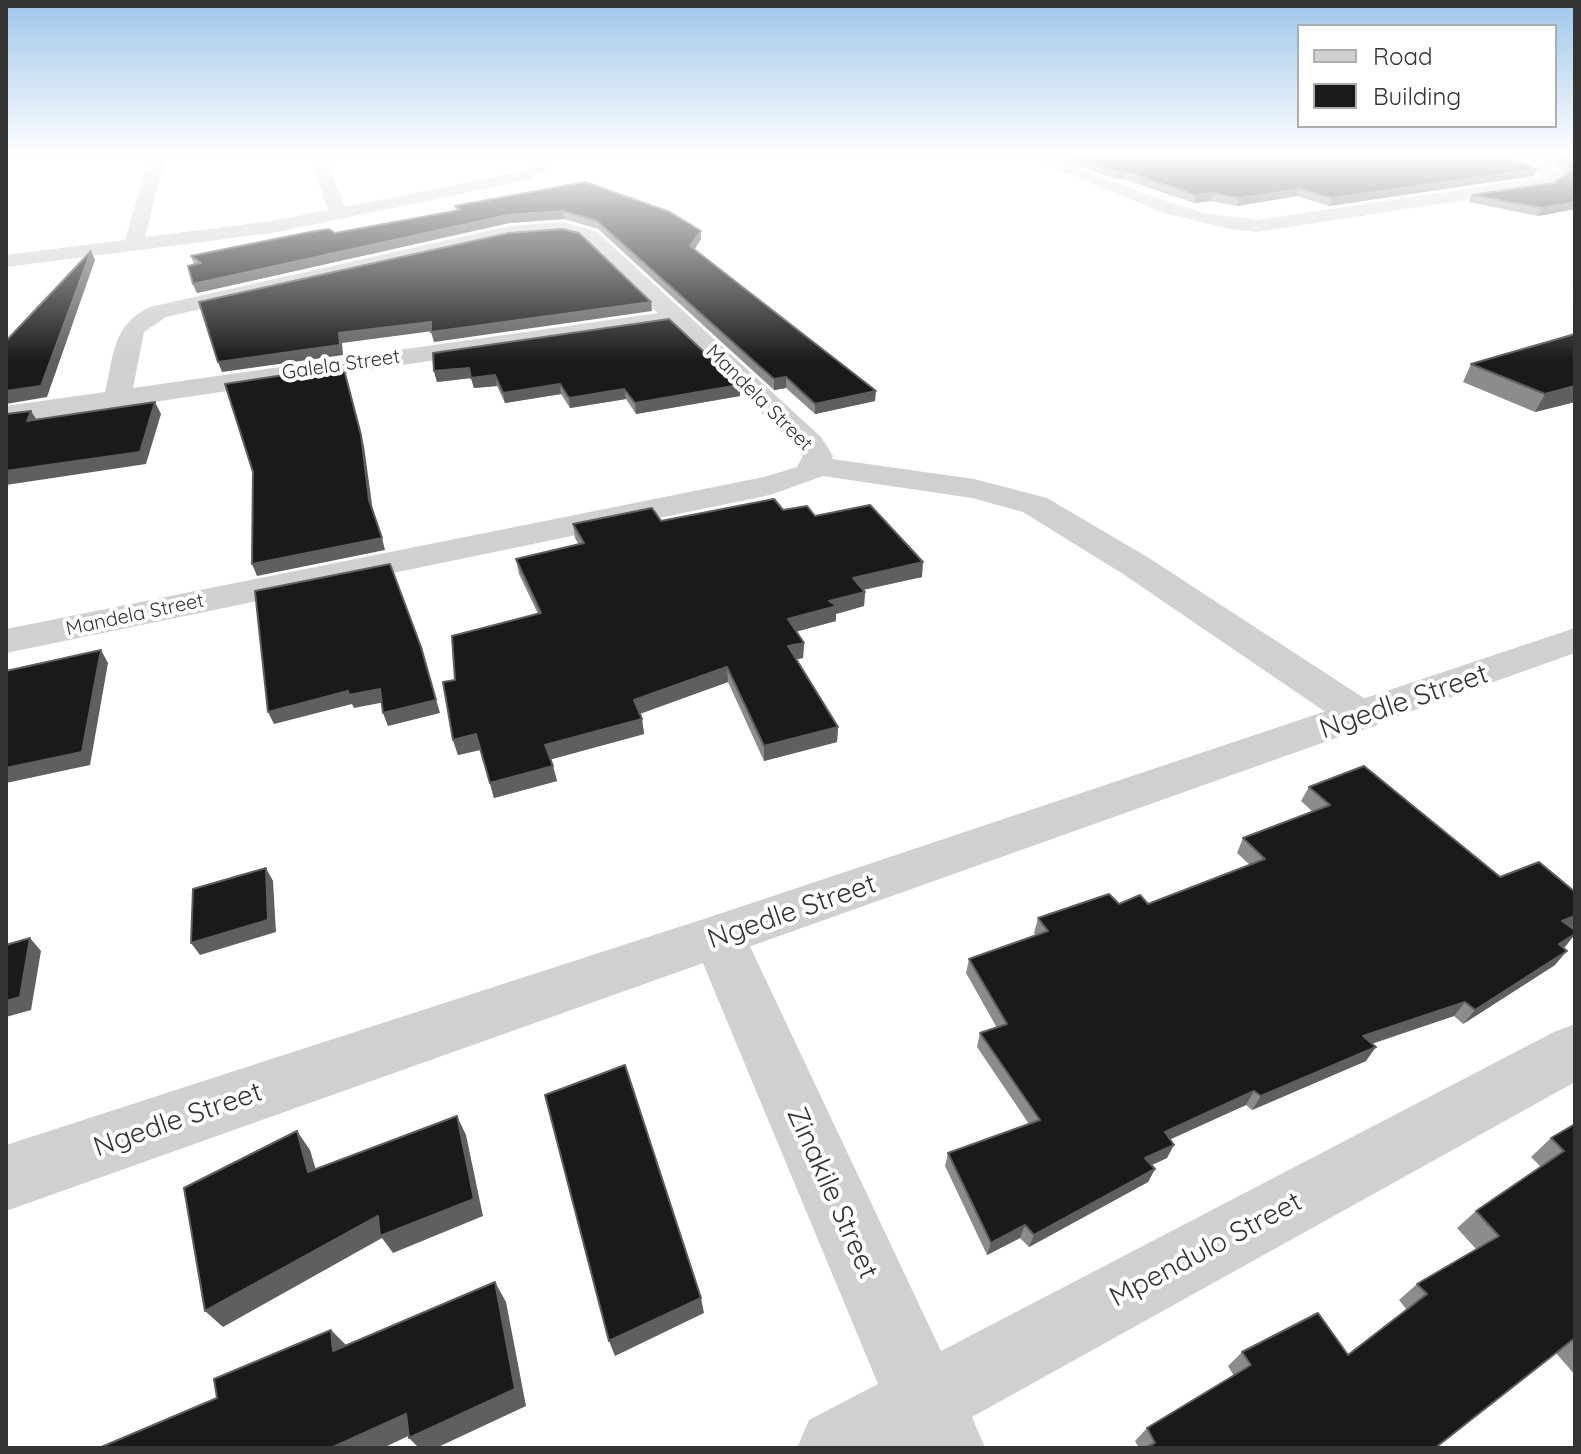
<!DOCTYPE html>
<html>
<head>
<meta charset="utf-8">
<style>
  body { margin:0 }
  #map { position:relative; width:1581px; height:1454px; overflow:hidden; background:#fff; font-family:Quicksand,sans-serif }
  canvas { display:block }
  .frame { position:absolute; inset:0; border:8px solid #333; pointer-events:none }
  .legend { position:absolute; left:1297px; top:24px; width:260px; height:104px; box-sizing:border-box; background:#fff; border:2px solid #adadad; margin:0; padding:10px 14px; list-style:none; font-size:24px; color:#333 }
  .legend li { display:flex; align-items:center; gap:16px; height:40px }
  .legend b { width:40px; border:2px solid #adadad }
</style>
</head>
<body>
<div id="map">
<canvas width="1581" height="1454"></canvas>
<div class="frame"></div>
<ul class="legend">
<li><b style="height:10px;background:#d0d0d0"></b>Road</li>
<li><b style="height:22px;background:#1a1a1a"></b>Building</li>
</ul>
</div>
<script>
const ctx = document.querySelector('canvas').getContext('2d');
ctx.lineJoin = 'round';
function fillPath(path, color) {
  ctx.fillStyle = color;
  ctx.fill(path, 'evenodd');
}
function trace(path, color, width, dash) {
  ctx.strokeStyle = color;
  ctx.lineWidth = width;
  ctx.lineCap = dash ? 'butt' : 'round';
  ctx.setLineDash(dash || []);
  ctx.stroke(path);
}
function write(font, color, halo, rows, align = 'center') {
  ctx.font = font + ' Quicksand,sans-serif';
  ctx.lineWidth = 8;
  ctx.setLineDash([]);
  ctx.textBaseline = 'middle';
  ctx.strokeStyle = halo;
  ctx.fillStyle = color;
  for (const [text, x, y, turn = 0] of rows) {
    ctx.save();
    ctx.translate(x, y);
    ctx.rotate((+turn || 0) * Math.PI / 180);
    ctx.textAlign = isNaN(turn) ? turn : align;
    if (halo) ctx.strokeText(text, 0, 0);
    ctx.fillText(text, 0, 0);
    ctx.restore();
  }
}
const minor = new Path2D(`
  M149,157H165L145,237L272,221L328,210L310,157H326L345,207L523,171L536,165V157H552V167L528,180L272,233L6,267V255L125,240Z
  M1028,157H1050L1151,196L1204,213L1257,220L1546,177L1488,157C1513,157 1548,158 1566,177L1549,187L1257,232L1230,229L1167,214Z
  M563,222L596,231L821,437L833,456L832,459L974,479L1047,498L1149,558L1376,706L1383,716L1376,726L1361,730L1346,726L1123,574L1023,512L972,498L823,476L770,495L6,653V629L764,477L797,467L803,456L798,448L671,325L6,424V406L105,392C114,355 112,325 150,307L510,226ZM563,234L582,239L658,313L133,388L144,332L166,317L510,238Z
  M719,914L738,921L941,1351L1554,1032L1575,1024V1082L972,1417L985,1448H797L809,1420L878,1384L692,937L700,921Z`);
const tertiary = new Path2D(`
  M1575,628V653L6,1211V1145L719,914Z`);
const wall = new Path2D(`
  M1052,157H1504L1537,169L1533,176L1329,206L1297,196L1237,206L1211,201L1194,203L1123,179H1116Z
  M1521,157H1575V209L1538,216L1469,202L1472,195L1553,183L1566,174L1560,168L1541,160Z
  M585,182L701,231V239L694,249L875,401L815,414L786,388L774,390L598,229L564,219L509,223L197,293L193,284L194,265L191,256L335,233L456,211L455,206Z
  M1471,364L1575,402L1535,412L1463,382Z
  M434,371L739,385L740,396L636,414L626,399L570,408L561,394L505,403L497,386L474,388L471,378L437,382Z
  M783,510L815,516L922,577L864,590L865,592L864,606L836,614V621L796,631L804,643L803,658L796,659L838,727L837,742L764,761L728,682L640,714L642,719L644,734L551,759L557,781L494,798L480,750L458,755L453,740L455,680L538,614L519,574L516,559L579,545L575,538L573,524L661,521Z
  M1309,787L1500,877L1575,930V935L1563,948L1555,965L1463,1024L1454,1016L1372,1044L1366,1061L1252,1110L1246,1105L1170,1139L1167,1158L1152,1165L1155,1169L1148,1182L1029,1247L1020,1238L987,1255L945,1166L948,1153L1029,1124L977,1047L980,1033L997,1028L966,973L969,959L1036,936L1034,933L1038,918L1119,904H1148L1250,865L1237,853L1243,838L1313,812L1301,801Z
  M1575,1124V1375L1556,1353L1435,1448H1139L1135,1441L1147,1428L1234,1376L1228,1366L1242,1352L1348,1355L1407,1310L1399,1300L1417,1284L1476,1249L1457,1228L1476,1211L1541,1167L1531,1157L1551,1138Z`);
const shadedWall = new Path2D(`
  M1537,169L1533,176L1329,206L1332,198Z
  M1125,171L1123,179H1116L1118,172Z
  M1299,189L1297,196L1237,206L1239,198Z
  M1213,193L1211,201L1194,203L1196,195Z
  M1575,202V209L1538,216L1542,208Z
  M563,211L564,219L509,223L197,293L193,284L508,215Z
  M701,231V239L691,255L690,246Z
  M91,251L95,260L47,397L6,404V391Z
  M651,302L652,311L434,342L431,332Z
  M431,322L433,331L342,343L343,355L222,372L218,362L339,333Z
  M469,368L471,378L437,382L434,371Z
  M495,375L497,386L474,388L471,378Z
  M346,376L364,446L373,512L369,500Z
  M786,377V388L774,390V379Z
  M560,384L561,394L505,403L503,393Z
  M739,385L740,396L636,414L635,403Z
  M1575,386V402L1535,412L1545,394Z
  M624,389L626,399L570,408L569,398Z
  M876,391L875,401L815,414V404Z
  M155,402L161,414L146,464L6,485V471Z
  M31,411L38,422L27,421Z
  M382,538L385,550L257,576L252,564Z
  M923,562L922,577L852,592L853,578Z
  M865,592L864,606L836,614V621L788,634V619L829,601Z
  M804,643L803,658L788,661V646Z
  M421,647L440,713L388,726L383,713Z
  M101,650L108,663L90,765L6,783V768Z
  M727,667L728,682L636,715L634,700Z
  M380,689L385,702L354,708L352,704L274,724L268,712L348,691Z
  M642,719L644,734L549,760L545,745Z
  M838,727L837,742L764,761V746Z
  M476,734L480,750L458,755L453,740Z
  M553,766L557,781L494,798L490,783Z
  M266,868L273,881L276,932L200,955L191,943Z
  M1575,916V926L1550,936L1562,921Z
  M1575,934L1565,947L1546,958L1559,944Z
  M30,938L41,951L31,1010L6,1017V1001Z
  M1567,951L1555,965L1463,1024L1475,1010Z
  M1465,1002L1454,1016L1352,1050L1363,1036Z
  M1376,1047L1366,1061L1252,1110L1261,1096Z
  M1254,1091L1246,1105L1158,1145L1165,1132Z
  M457,1116L466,1135L483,1216L393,1253L382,1238L223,1327L205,1311L378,1216Z
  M297,1131L310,1150L322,1190L308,1172Z
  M1174,1145L1167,1158L1138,1171L1145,1158Z
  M1155,1169L1148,1182L1029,1247L1034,1235Z
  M1025,1225L1020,1238L987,1255L991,1243Z
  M495,1282L506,1302L526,1406L436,1448H419L409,1438Z
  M701,1298L704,1313L615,1356L609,1341Z
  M331,1330L349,1348L333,1351Z
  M406,1414L421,1430L383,1448H331Z`);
const building = new Path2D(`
  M1073,157H1504L1537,169L1332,198L1299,189L1239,198L1213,193L1196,195L1125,171L1118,172Z
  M1554,157H1575V202L1542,208L1472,195L1553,183L1572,170L1563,161Z
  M585,182L670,212L701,231L690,246L876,391L815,404L786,377L774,379L597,221L563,211L508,215L193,284L188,266L201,263L191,256L310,232L329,229L335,233L460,210L455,206Z
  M562,229L579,233L651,302L431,332V322L339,333L340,345L218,362L199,302L509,233Z
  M91,251L41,386L6,391V341Z
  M669,319L739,385L635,403L624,389L569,398L560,384L503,393L495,375L471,378L469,368L434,371L433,353Z
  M1575,334V386L1545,394L1471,364Z
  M343,366L361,435L369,500L382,538L252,564L253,472L225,384Z
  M155,402L140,452L6,471V414L31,411L27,421Z
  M774,499L783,510L807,506L815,516L870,505L923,562L853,578L865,592L829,601L837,606L788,619L804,643L788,646L838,727L764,746L727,667L634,700L642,719L545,745L553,766L490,783L476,734L453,740L443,682L455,680L452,636L541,613L516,559L584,543L573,524L652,508L661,521Z
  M390,564L421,647L436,700L383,713L380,689L349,695L348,691L268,712L255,591Z
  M101,650L82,752L6,768V671Z
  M1364,766L1500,877L1539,862L1575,892V916L1562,921L1575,930V934L1559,944L1567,951L1475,1010L1465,1002L1363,1036L1376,1047L1261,1096L1254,1091L1165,1132L1174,1145L1145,1158L1155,1169L1034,1235L1025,1225L991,1243L948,1153L1040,1120L980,1033L1007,1024L969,959L1048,931L1038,918L1109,894L1119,904L1140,895L1148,904L1265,859L1243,838L1330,805L1309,787Z
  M266,868L268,920L191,943L193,889Z
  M30,938L20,997L6,1001V945Z
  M625,1065L701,1298L609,1341L545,1095Z
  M457,1116L474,1199L380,1236L378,1216L205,1311L184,1188L297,1131L308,1172Z
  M1575,1124V1338L1435,1448H1145L1155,1443L1147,1428L1251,1365L1242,1352L1318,1313L1348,1355L1427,1294L1417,1284L1499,1236L1476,1211L1564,1151L1551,1138Z
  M495,1282L515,1389L409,1438L406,1414L331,1448H99L217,1398L214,1379L331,1330L333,1351Z`);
const farStreetnames = [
  ["Galela Street",341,365,-8],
  ["Mandela Street",759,398,45],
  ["Mandela Street",135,615,-12]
];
const nearStreetnames = [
  ["Ngedle Street",1404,702,-19],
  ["Ngedle Street",792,912,-19],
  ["Ngedle Street",178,1120,-19],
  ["Zinakile Street",832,1193,66],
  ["Mpendulo Street",1206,1250,-28]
];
fillPath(minor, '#d0d0d0');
fillPath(tertiary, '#d0d0d0');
fillPath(wall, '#8c8c8c');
fillPath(shadedWall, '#5f5f5f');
fillPath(building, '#1a1a1a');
trace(building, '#5f5f5f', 2);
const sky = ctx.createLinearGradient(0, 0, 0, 361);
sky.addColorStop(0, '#9ec6ea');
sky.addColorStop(0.43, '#fff');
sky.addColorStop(1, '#ffffff00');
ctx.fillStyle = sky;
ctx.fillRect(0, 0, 1581, 361);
write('20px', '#333', '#fff', farStreetnames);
write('28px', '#333', '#fff', nearStreetnames);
</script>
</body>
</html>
